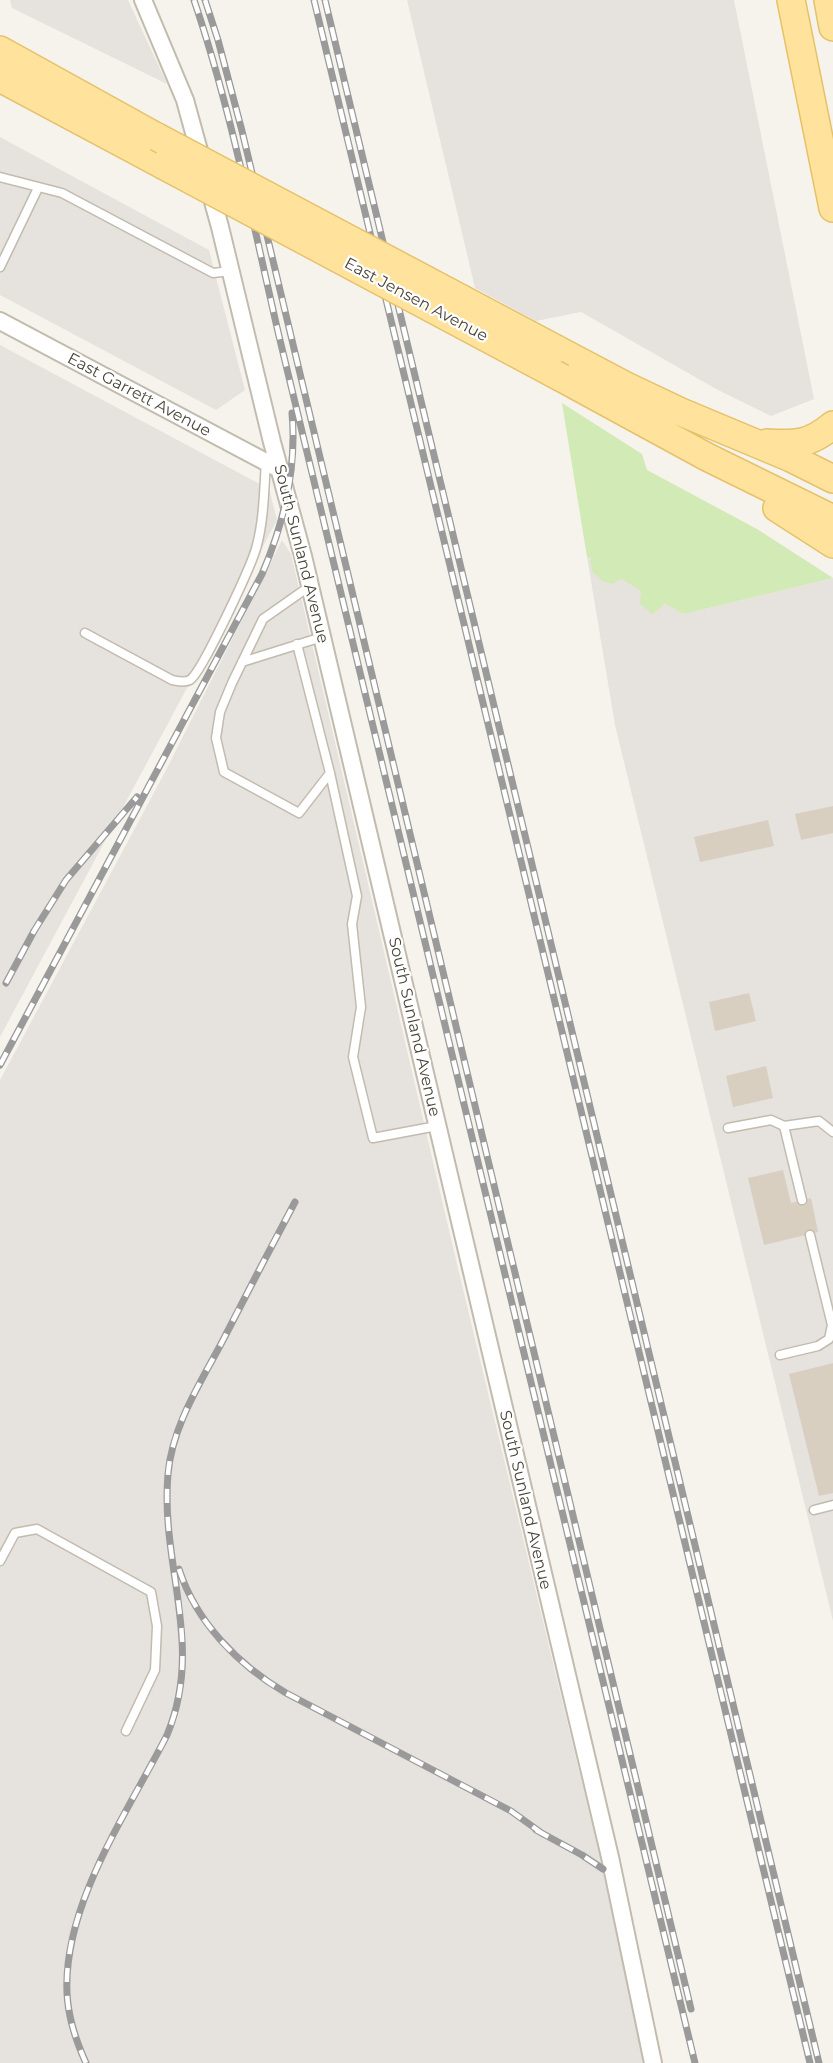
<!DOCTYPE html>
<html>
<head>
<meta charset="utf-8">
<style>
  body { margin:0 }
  canvas { display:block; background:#f6f3ec }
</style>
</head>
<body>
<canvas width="833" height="2063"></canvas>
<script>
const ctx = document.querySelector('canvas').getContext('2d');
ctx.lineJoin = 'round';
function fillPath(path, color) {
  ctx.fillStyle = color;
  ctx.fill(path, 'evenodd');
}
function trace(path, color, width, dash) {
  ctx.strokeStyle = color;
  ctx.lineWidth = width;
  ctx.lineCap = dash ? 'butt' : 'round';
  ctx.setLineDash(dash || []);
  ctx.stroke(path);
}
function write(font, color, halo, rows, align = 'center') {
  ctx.font = font + ' Montserrat,sans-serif';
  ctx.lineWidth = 4.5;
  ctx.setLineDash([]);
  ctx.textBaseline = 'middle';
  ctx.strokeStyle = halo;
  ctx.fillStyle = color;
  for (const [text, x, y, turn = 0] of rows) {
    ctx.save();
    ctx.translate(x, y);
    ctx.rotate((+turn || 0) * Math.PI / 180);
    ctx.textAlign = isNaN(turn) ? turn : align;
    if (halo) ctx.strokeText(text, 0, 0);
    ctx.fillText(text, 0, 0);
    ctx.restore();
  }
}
const industrial = new Path2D(`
  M10,0H128L167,84L12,8Z
  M407,0H734L814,399L771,416L718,390L581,312L536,321L475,288Z
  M0,137L209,250L245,390L216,410L0,295Z
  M0,345L269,489L277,520L0,1037Z
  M282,540L291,554L456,1260L608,1891L619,1929L648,2063H0V1080L165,772Z
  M587,557L684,614L833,578V1621L615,725Z`);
const green = new Path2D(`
  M562,403L642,454L647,470L757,529L833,578L684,614L664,603L662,607L652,614L640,604L641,591L622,579L612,584L602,581L598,576L593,573L590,562L591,559L587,557Z`);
const building = new Path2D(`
  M833,806V833L801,840L795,814Z
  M768,820L774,846L700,862L694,837Z
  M749,993L756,1021L715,1031L709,1002Z
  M766,1066L773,1098L733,1107L726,1076Z
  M783,1170L791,1203L811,1198L818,1232L764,1245L748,1178Z
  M833,1363V1493L819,1496L789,1374Z`);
const service = new Path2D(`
  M0,177L62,193L213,273L231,271
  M0,267L38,188
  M310,586L263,619L232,683L220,712L216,738L224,772L299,813L330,773
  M85,633L172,680C178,681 184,683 190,680C202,672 253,563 257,545C264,518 264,490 266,462
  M297,644L330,773L357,896L352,924L361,1007L353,1057L373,1138L437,1126
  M242,662L322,637
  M784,1126L819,1121L833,1132
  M728,1128L771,1120L784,1126L802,1200
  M780,1355L818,1346L829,1339L832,1325L810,1235
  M814,1510L833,1505
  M0,1561L15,1533L37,1529L151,1592L157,1626L155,1670L126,1731`);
const minor = new Path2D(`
  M143,0L185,100L220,227L272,442L303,556L610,1857L653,2063
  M0,321L279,469`);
const primary = new Path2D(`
  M791,0L833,208
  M828,0L833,27
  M0,50L157,137
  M0,78L163,165
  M556,349L626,386L681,412L791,458L833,479
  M562,378L707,457L833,519
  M767,443C797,445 810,444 833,425
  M777,508L833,544`);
const rail = new Path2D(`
  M194,0C231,109 253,224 279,336L695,2063
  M205,0L218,40L242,131L691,2009
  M314,0L810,2063
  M325,0L819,2063
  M6,983L34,931L66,880L137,797
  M0,1065L262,574C284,523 297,469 292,413
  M179,1569C196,1622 238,1665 286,1693L511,1811L543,1834
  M536,1830L582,1855L603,1869
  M86,2063C76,2041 68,2017 67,1993C63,1904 128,1812 167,1735C205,1644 160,1566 168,1474C172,1427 199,1385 221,1344C245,1297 270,1249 295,1202`);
const primaryBridge = new Path2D(`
  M157,137L556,349
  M163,165L562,378`);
const streetNames = [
  ["East Jensen Avenue",416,300,28],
  ["East Garrett Avenue",139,395,28],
  ["South Sunland Avenue",301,554,76],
  ["South Sunland Avenue",414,1027,77],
  ["South Sunland Avenue",525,1500,77]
];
fillPath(industrial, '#e6e2dd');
fillPath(green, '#d2eab5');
fillPath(building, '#d8cfc1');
trace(service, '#c2bbae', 11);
trace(minor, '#c2bbae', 20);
trace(primary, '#e6c16a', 30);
trace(service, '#fff', 8);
trace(minor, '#fff', 16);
trace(primary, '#ffe39c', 27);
trace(rail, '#9a9a9a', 7);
trace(rail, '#fff', 4.5, [14]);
trace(primaryBridge, '#e6c16a', 30, []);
trace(primaryBridge, '#ffe39c', 27);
write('16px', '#4b4439', '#fff', streetNames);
</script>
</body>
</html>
